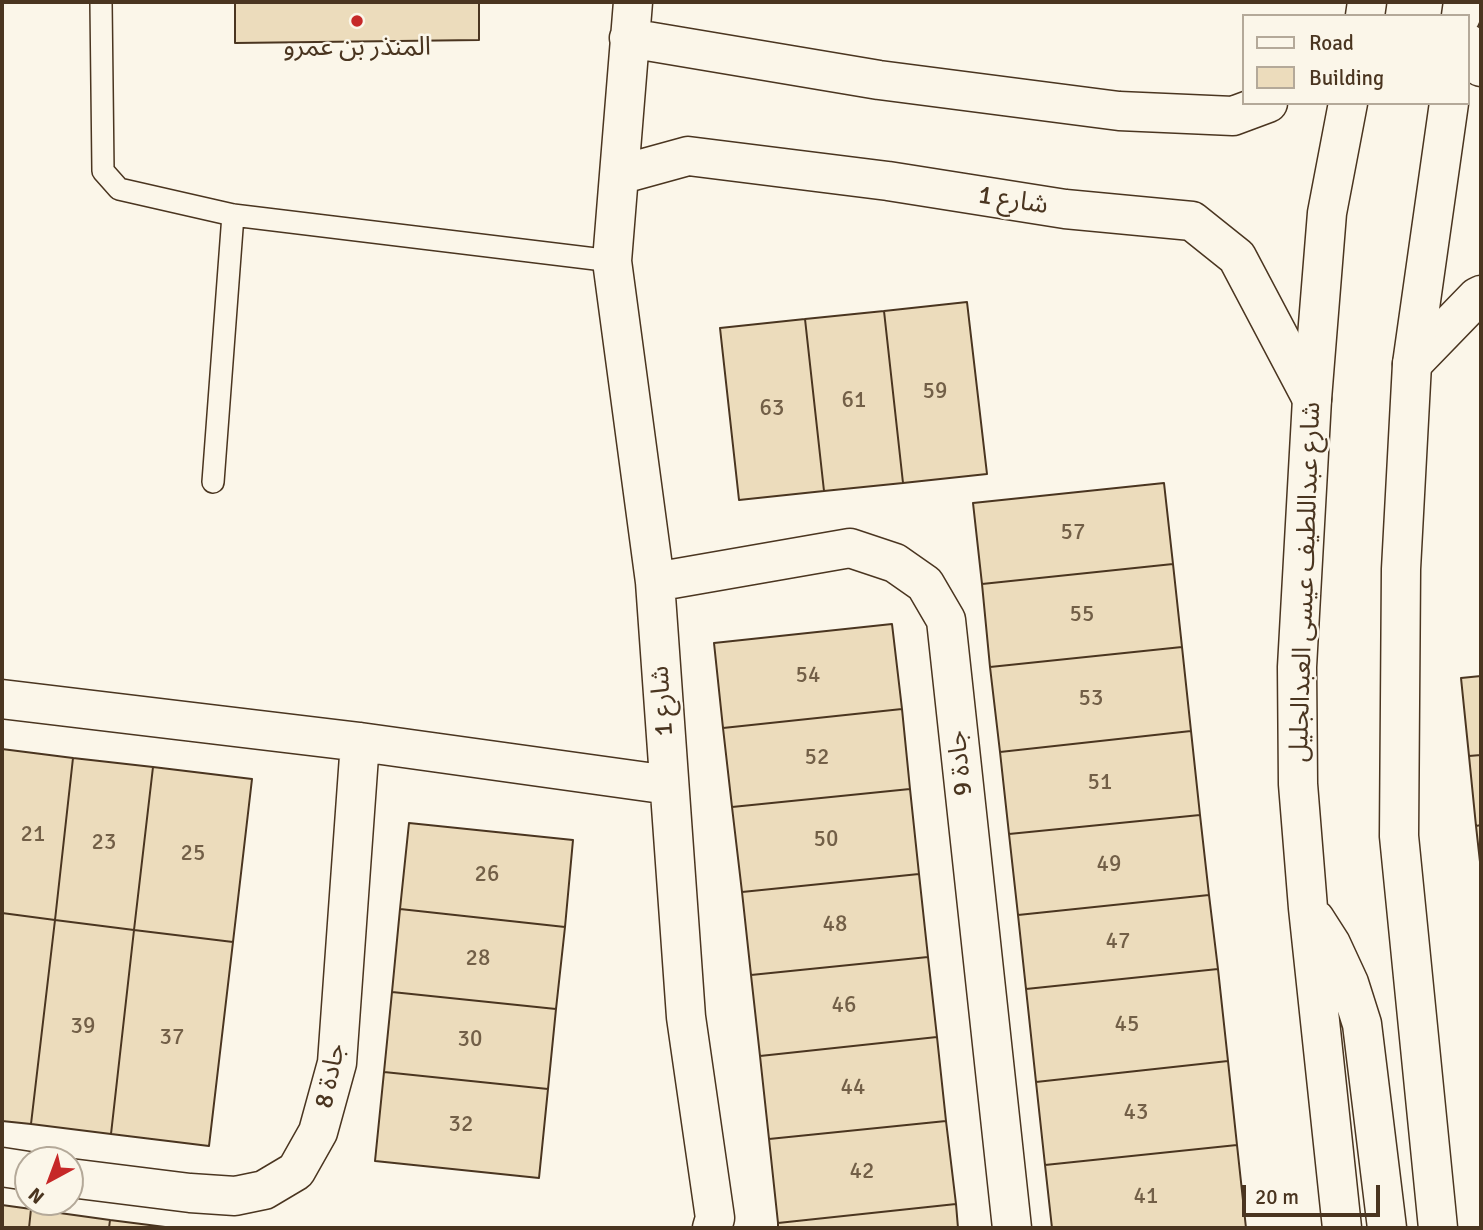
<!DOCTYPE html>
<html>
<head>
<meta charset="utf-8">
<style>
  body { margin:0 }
  #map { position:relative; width:1483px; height:1230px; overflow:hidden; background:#fbf6e9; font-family:Signika,sans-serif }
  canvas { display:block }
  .frame { position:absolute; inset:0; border:4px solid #4a3520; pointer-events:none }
  .legend { position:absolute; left:1242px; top:14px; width:228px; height:91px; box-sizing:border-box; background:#fbf6e9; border:2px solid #b4a999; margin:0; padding:9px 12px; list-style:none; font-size:21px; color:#4a3520 }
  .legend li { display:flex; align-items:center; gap:14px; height:35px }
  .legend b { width:35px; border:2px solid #b4a999 }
  .north { position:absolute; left:14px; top:1146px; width:70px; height:70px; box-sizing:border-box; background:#fbf6e9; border:2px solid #b4a999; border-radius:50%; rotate:221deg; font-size:19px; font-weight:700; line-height:28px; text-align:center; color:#4a3520 }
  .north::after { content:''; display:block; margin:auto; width:24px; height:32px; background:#c62828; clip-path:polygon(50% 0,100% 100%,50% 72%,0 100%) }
  .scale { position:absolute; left:1242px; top:1185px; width:138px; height:32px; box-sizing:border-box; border:4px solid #4a3520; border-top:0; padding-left:9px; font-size:21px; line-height:24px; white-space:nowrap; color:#4a3520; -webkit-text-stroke:5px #fbf6e9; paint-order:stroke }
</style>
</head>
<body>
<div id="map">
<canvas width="1483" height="1230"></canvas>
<div class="frame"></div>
<ul class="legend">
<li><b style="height:9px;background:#fbf6e9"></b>Road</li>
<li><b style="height:19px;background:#ecdcbc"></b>Building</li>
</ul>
<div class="north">N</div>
<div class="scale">20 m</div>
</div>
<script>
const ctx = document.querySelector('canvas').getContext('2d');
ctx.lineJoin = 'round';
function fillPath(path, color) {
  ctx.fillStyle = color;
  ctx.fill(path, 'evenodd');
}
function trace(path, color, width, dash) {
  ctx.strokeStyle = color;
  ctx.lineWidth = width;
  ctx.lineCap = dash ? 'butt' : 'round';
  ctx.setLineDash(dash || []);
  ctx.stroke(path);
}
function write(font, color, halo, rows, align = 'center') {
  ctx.font = font + ' Signika,"Noto Sans Arabic",sans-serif';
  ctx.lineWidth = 5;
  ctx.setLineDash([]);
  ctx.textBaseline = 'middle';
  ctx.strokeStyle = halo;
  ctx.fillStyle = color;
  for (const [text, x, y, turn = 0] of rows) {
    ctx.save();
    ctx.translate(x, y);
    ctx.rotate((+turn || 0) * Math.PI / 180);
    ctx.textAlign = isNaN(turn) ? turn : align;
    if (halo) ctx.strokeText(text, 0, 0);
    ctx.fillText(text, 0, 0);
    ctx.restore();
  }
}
const building = new Path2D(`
  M235,2H479V40L235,43Z
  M967,302L987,474L903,483L884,311Z
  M884,311L903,483L824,491L805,319Z
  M805,319L824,491L739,500L720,328Z
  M1164,483L1173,564L982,584L973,503Z
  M1173,564L1182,647L990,667L982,584Z
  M892,624L902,709L723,728L714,643Z
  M1182,647L1191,731L1000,752L990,667Z
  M1481,676V755L1469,756L1461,678Z
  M902,709L910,789L732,807L723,728Z
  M1191,731L1200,815L1009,834L1000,752Z
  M2,749L73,758L55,920L2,913Z
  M1481,755V825L1476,826L1469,756Z
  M73,758L153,767L134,930L55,920Z
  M153,767L252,779L233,942L134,930Z
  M910,789L919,874L742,892L732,807Z
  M1200,815L1209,895L1018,915L1009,834Z
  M409,823L573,840L565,927L400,909Z
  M1481,825V871L1476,826Z
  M919,874L928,957L751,975L742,892Z
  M1209,895L1218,969L1026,989L1018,915Z
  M400,909L565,927L556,1009L392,992Z
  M2,913L55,920L31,1124L2,1121Z
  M55,920L134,930L111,1134L31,1124Z
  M134,930L233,942L209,1146L111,1134Z
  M928,957L937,1037L760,1056L751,975Z
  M1218,969L1228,1061L1036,1082L1026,989Z
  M392,992L556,1009L548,1089L384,1072Z
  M937,1037L946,1121L769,1139L760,1056Z
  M1228,1061L1237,1145L1045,1165L1036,1082Z
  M384,1072L548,1089L539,1178L375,1161Z
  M946,1121L956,1204L778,1223L769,1139Z
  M1237,1145L1246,1228H1052L1045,1165Z
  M956,1204L958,1228H778V1223Z
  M2,1205L31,1209L29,1228H2Z
  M31,1209L110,1220L109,1228H29Z
  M110,1220L173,1228H109Z`);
const service = new Path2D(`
  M101,2L103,171L119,189L233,215L612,261
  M213,482L233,215`);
const minor = new Path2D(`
  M633,2L612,261L655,582L686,1017L715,1218L712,1228
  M629,38L879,80L1119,111L1233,116L1268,103
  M1467,43L1481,67
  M619,175L688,156L888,181L1065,209L1192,221L1237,257L1312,399
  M1412,364L1477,297L1481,295
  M655,582L850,548L895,563L925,584L946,620L1012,1228
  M2,699L360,742L669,785
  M2,1167L28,1171
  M70,1178L190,1193L235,1196L264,1190L296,1171L318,1132L337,1063L360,742`);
const secondary = new Path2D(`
  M1365,16L1367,2
  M1461,16L1463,2
  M1315,919L1331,944L1349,983L1362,1024L1387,1228
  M1342,1228L1308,908L1298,784L1297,667L1312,399L1327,213L1348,103
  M1438,1228L1399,836L1401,569L1412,364L1449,103`);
const markers = [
  [357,21,7,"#c62828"]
];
const numberNames = [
  ["59",935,392],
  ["61",854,401],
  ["63",772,409],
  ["57",1073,533],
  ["55",1082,615],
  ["54",808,676],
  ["53",1091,699],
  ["52",817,758],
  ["51",1100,783],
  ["21",33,835],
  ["50",826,840],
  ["23",104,843],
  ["25",193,854],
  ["49",1109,865],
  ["26",487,875],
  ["48",835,925],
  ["47",1118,942],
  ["28",478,959],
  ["46",844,1006],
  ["45",1127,1025],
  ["39",83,1027],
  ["37",172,1038],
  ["30",470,1040],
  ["44",853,1088],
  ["43",1136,1113],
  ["32",461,1125],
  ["42",862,1172],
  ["41",1146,1197]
];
const poiNames = [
  ["المنذر بن عمرو",357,48]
];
const streetNames = [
  ["شارع 1",1013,201,9],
  ["شارع عبداللطيف عيسى العبدالجليل",1306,582,-88],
  ["شارع 1",663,701,-94],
  ["جادة 9",961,763,-96],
  ["جادة 8",331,1076,-78]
];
fillPath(building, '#ecdcbc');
trace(building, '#4a3520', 2);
trace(service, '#4a3520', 24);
trace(minor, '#4a3520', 41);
trace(secondary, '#4a3520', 41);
trace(service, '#fbf6e9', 21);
trace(minor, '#fbf6e9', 38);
trace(secondary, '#fbf6e9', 38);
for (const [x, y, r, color] of markers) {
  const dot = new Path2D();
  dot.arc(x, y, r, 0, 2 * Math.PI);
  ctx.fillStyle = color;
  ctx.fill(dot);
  trace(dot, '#fbf6e9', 2.5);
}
write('23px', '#725f47', null, numberNames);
write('26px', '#4a3520', '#fbf6e9', poiNames);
write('26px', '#4a3520', '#fbf6e9', streetNames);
</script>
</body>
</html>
